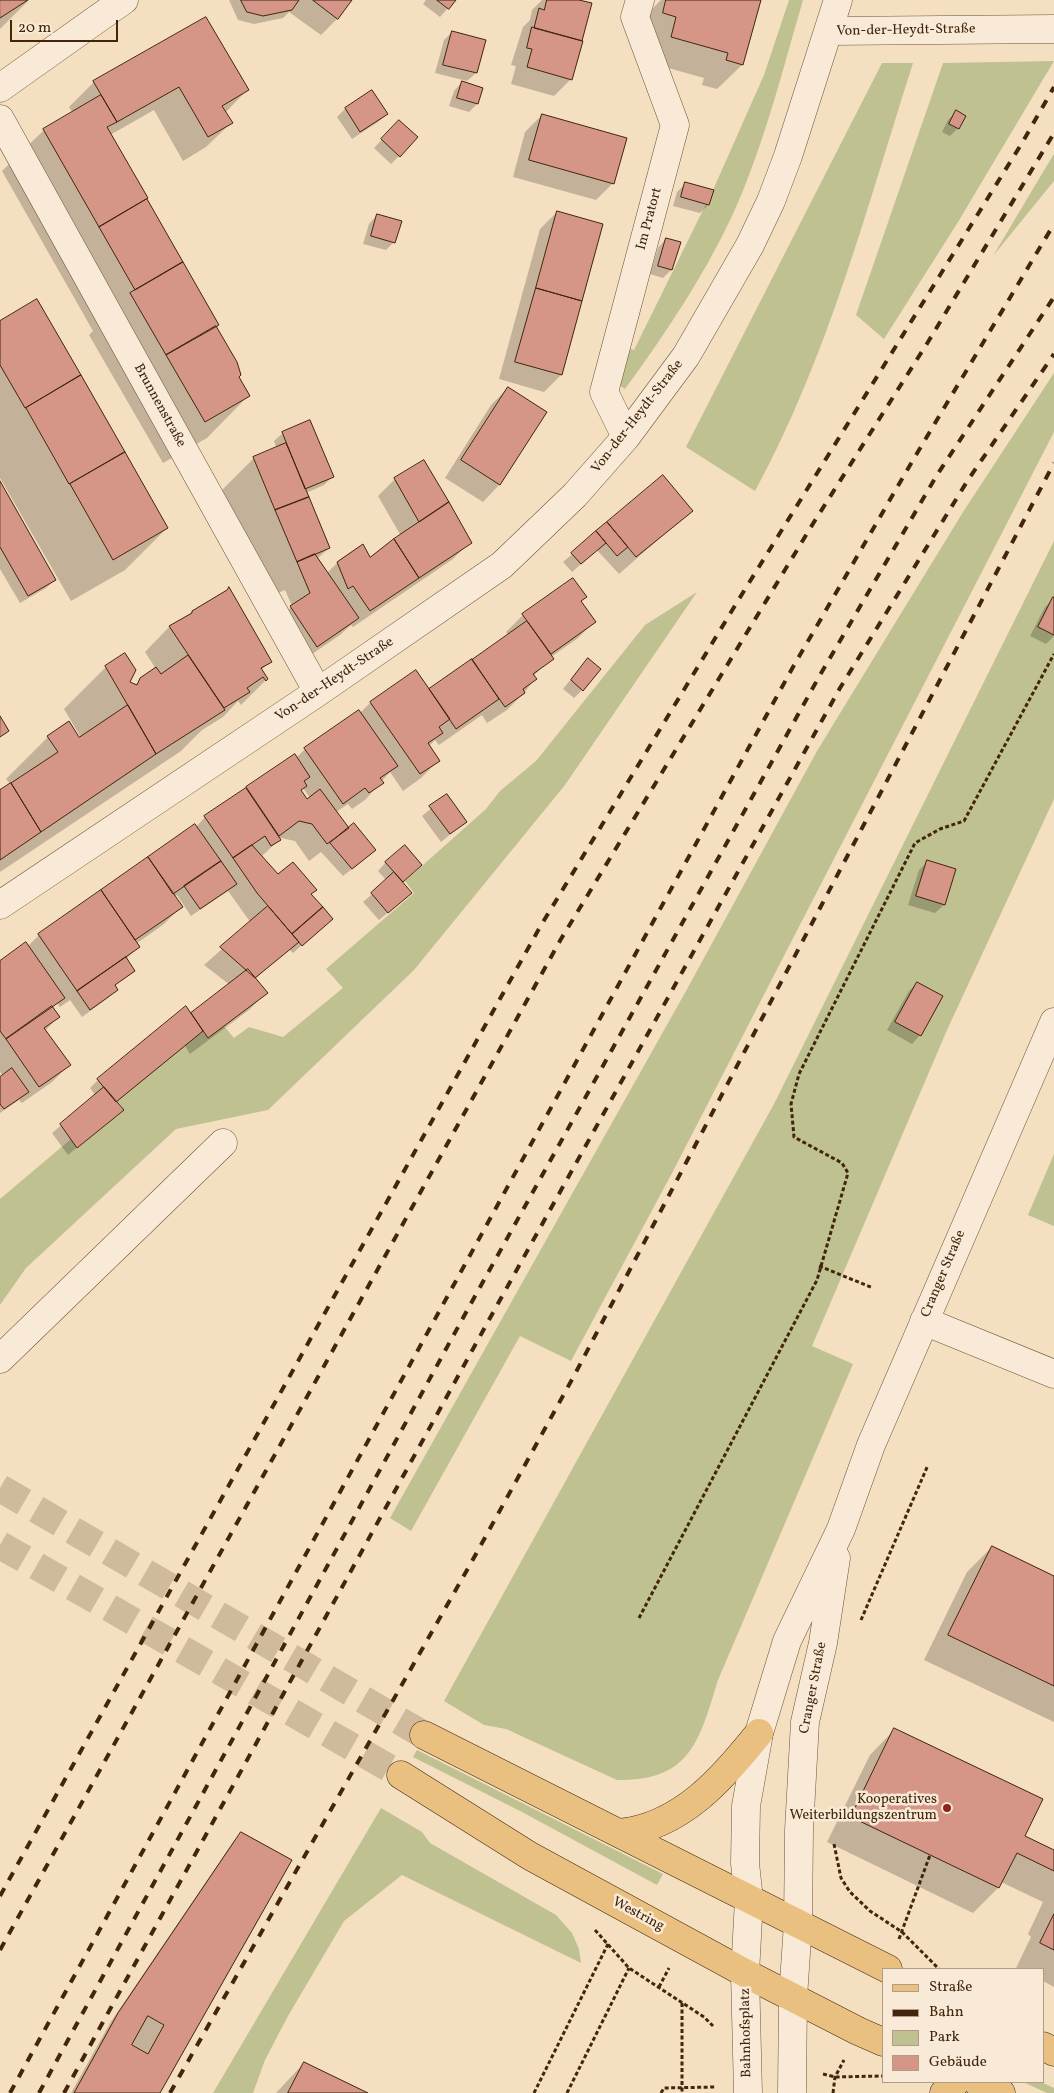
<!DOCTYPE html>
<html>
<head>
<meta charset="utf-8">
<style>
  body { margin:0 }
  #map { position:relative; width:1054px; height:2093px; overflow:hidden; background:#f4dfc0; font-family:Vollkorn,serif }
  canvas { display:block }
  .legend { position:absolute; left:882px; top:1968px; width:162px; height:115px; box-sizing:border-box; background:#f8ead6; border:1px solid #af9b86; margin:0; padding:6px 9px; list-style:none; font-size:15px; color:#41250d }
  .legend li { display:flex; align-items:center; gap:10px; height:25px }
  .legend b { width:25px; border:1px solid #af9b86 }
  .scale { position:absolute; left:10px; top:20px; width:108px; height:22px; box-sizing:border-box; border:2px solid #41250d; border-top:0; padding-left:6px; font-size:15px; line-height:18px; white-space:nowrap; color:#41250d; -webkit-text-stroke:4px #f8ead6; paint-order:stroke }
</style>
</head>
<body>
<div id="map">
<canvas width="1054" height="2093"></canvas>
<ul class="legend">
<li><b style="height:6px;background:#eac080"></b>Straße</li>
<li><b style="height:6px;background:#41250d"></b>Bahn</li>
<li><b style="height:14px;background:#bfc190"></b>Park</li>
<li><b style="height:14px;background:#d59587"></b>Gebäude</li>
</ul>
<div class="scale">20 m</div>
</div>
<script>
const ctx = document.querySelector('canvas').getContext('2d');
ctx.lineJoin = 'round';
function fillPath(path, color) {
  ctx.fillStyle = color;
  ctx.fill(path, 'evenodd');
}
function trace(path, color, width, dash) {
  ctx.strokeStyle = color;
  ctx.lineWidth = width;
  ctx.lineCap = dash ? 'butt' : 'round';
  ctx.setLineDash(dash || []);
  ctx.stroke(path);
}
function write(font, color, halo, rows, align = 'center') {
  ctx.font = font + ' Vollkorn,serif';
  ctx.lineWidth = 5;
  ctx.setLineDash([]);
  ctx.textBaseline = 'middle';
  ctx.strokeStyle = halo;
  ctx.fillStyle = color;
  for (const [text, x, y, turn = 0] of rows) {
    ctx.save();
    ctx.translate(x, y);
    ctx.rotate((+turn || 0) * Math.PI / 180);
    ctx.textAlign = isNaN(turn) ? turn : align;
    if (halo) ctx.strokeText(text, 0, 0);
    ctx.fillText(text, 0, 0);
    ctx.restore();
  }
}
const green = new Path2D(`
  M789,0H803C782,72 764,145 733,214C704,276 666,333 625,389L619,385L630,349L634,350L706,204L709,205L713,190L764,75Z
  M1054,61L958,222L884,339L856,315L943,63Z
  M882,63H913C867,207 828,357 755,491L686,447Z
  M1054,154V181L993,256L1049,162Z
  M1054,373V432L671,1175L571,1361L520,1336L411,1531L390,1518L686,991L817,751L963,512Z
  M1054,541V799L947,1030L812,1346L853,1364L718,1680C699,1741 691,1781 617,1780L506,1729L484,1725L444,1701L774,1104Z
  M697,592L565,785L414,970L268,1110L176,1129L26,1268L0,1305V1199L71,1139L77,1148L124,1110L117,1101L203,1031L208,1038L224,1026L234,1038L249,1027L283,1037L343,988L326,969L414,893L405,881L486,809L500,791L536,761L645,625Z
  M1054,1154V1226L1028,1215Z
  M417,1750L663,1874L657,1885L522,1812L413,1757Z
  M381,1808L422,1832L430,1843L556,1915L572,1933L579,1949L581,1963L402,1875L344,1921L288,2016L265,2060L253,2093H213Z
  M1023,2082H1041L1054,2088V2093H1047Z`);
const shadow = new Path2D(`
  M0,0H29L0,29Z
  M229,0H350L338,18L321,35L289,12L283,18L254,24L238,20Z
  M426,0H455L440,17L423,4Z
  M542,0H575L571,79L554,96L511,84L516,66L511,65L523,27L530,20L532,10Z
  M661,0H760L742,65L717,89L702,85L704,78L647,62L645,16Z
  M452,32L484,41L476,73L467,81L435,73L444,40Z
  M94,82L247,90L225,113L231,123L206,147L183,161L154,110L110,135L218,324L215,327L248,396L207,438L163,463L89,335L93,331L2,171L44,130L73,113L69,107Z
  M462,82L477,104L469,112L449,106L454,91Z
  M345,109L387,114L378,122L352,139L337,117Z
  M956,112L958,128L950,136L942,132L948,120Z
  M542,115L613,183L596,200L513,177L525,132Z
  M391,130L399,156L391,164L374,148Z
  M685,184L708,205L700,213L673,206L677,192Z
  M557,212L561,375L544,392L499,379L540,229Z
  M377,215L394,242L386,250L363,244L369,224Z
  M666,239L671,270L663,278L650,274L658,248Z
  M37,301L167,528L125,570L71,601L0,478V322Z
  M508,388L500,484L483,502L445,478L491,405Z
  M283,433L332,477L324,485L306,493L329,548L317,559L327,573L337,563L370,559L401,536L378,496L395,479L423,462L470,542L453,559L353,627L351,625L340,635L299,663L274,624L292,606L285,590L255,603L212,500L254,458L277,449L274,441Z
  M663,477L691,511L619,574L597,550L572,572L563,562Z
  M0,483L55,580L46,588L20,603L0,569Z
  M1054,599V636L1046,644L1030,636L1045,607Z
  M580,601L595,621L578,638L551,657L533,677L535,679L524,693L507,710L487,723L482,715L439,745L435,740L429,746L438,761L421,778L403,791L390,772L365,800L352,809L348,804L336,812L348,829L375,850L366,858L343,876L321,852L309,861L295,841L281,838L261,857L278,876L315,890L310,895L331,919L293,953L289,949L255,979L266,993L249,1010L190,1054L185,1046L116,1102L122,1110L68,1155L52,1133L96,1096L90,1088L98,1080L186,1008L190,1015L230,985L204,965L251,923L228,891L191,916L177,895L174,897L181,907L164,924L136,944L138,947L126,959L133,970L114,986L117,990L108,998L82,1017L70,1000L60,1007L57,1003L52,1008L58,1017L45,1031L69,1065L52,1082L22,1103L19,1100L0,1113V1078L3,1076L0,1072V962L27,947L39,935L196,827L205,817L295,756L296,758L305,749L360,713L370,703L429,691L508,635L506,632L523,615ZM303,788L310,798L307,800L300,791Z
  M192,612L270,662L261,670L267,679L241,705L238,701L223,717L202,730L181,751L0,872V793L11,785L6,779L48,737L68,723L81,742L83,741L64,709L106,667L135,685L156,669L145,652L169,627Z
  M580,668L582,690L574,698L563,689Z
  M446,796L465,822L441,842L422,816Z
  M386,862L412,873L401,882L402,901L379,920L363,902L387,881L378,871Z
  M927,862L955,870L944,905L935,913L908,905L919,870Z
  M917,983L920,1035L912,1044L887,1030L909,991Z
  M992,1547L1054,1577V1722L924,1660L967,1572Z
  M894,1730L1023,1836L1054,1851V1987L1043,1981V1969L1016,1968L1031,1937L1028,1934L1043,1902L1001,1882L998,1888L973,1913L827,1842L870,1755Z
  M242,1833L159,2093H71L110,2023L233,1842Z
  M304,2063L365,2093H276Z`);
const building = new Path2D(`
  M0,0H28L0,18Z
  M241,0H299L292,10L263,16L247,12Z
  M313,0H352L338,19Z
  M437,0H456L449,9Z
  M547,0H579L592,3L582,41L534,28L539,8L544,10Z
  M666,0H761L743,65L726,60L728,53L671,37L676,17L663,13Z
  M206,17L249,90L222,106L233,123L208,137L179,87L117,122L93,81Z
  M532,27L583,41L572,80L527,67L532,49L527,48Z
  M452,31L486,40L477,73L443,65Z
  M462,81L483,88L478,104L457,98Z
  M372,90L388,114L360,132L345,108Z
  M101,95L117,122L107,127L148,198L99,227L43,129Z
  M956,110L966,116L959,129L949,124Z
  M542,114L627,138L614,184L529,160Z
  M399,120L418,137L400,157L381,139Z
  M685,182L714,190L709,205L681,197Z
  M147,199L183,262L135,290L99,227Z
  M557,211L603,224L582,301L536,288Z
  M377,214L402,221L395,243L371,236Z
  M666,238L681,242L672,270L658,266Z
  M183,262L219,325L166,355L130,293Z
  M536,288L582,301L562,375L515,362Z
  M37,299L81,375L25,408L0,365V321Z
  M216,326L237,362L241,375L239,377L250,396L205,422L166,355Z
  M81,375L125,452L69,484L26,408Z
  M508,387L547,412L500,485L461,460Z
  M310,420L334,477L305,489L282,432Z
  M286,443L309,497L275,510L253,457Z
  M125,452L168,528L113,560L70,484Z
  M424,460L449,502L419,522L394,478Z
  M663,475L693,511L636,557L607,522Z
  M0,481L56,580L28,596L0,547Z
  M309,497L330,548L297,562L275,510Z
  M449,502L472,543L419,578L394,539Z
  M607,522L628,547L617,556L596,531Z
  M596,531L606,543L581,564L571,553Z
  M394,539L419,578L370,611L353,586L348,589L337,562L363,544L370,557Z
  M315,554L359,618L317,647L290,606L310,593L297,562Z
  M573,578L587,597L581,601L596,622L551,654L522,614Z
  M229,587L272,662L261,668L268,679L266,681L263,677L247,688L250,692L224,708L169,626L192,613V611L227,590Z
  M1053,597H1054V635L1038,627Z
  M527,621L554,659L533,674L537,679L523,689L525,693L505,707L472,660Z
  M125,653L136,670L130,682L137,685L140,678L156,667L161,674L188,655L225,710L156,754L105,666Z
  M588,658L601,669L583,691L571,680Z
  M472,659L499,699L456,729L429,689Z
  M416,670L450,719L439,727L443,733L428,743L440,761L420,774L370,702Z
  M128,705L156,754L41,832L11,783L58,752L47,736L69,721L79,737Z
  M359,710L398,766L380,778L384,783L369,793L365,788L343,804L304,748Z
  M0,716L9,731L0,737Z
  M295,754L310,777L304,781L307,786L301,790L307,799L320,789L349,828L327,844L312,824L299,821L279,836L246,787Z
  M11,783L41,832L0,860V790Z
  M246,788L281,840L271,846L265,836L233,858L204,816Z
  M447,794L467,822L450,834L429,806Z
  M354,823L376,850L352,869L330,843Z
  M195,824L221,861L173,894L148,857Z
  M252,845L278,874L293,862L317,890L311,894L323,907L292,934L257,893L233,858Z
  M405,845L422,865L403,882L385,862Z
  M148,857L183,907L135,940L101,890Z
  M927,860L956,869L945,905L916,896Z
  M221,861L237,884L200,909L184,886Z
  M394,872L412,893L388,913L371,893Z
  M101,890L140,947L77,991L38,934Z
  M268,906L299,942L255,978L220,947Z
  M323,907L333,919L302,946L292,934Z
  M26,942L65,998L6,1039L0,1031V961Z
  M126,957L135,971L115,985L118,990L90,1010L77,991Z
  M248,969L268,993L208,1038L191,1013Z
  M917,982L943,996L921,1036L895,1022Z
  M52,1006L60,1017L44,1028L71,1065L39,1087L6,1039Z
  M186,1006L203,1031L116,1102L97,1079Z
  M12,1068L29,1092L4,1109L0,1104V1077Z
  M104,1087L124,1110L77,1148L60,1124Z
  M992,1546L1054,1576V1686L948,1635Z
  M894,1728L1043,1799L1025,1836L1054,1850V1871L1017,1853L999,1888L851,1817Z
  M241,1832L292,1860L160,2093H74L118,2013Z
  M1054,1914V1950L1040,1943Z
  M148,2016L164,2025L148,2054L132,2045Z
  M304,2062L368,2093H288Z`);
const majorTunnel = new Path2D(`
  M0,1488L424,1735
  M0,1545L401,1775`);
const path = new Path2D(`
  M819,1266L873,1288
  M639,1618L817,1280L848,1173L842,1163L794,1137L791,1104L799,1074L915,843L940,829L964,821L1054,654
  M861,1620L928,1465
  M834,1844L841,1878L850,1892L870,1911L902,1932L939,1969
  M595,1930L629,1968L704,2017L713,2026
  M899,1939L930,1855
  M659,1987L669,1968
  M682,2003V2093
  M823,2074L835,2077L882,2076
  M534,2093L608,1944
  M567,2093L629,1968
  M661,2093L664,2088L715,2087
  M833,2093L835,2077L844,2060`);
const minor = new Path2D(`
  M830,31L1054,29
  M0,88L124,0
  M0,119L318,692
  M626,437L604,392L675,125L635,17L640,0
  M0,905L318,692L502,565L575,495L626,437L686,356L750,245L771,201L788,156L838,0
  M924,1321L1054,1374
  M0,1359L223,1143
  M748,2093L745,1973L749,1900L745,1863L746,1806L759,1733L787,1641L841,1529L871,1445L1054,1022
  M792,2093L793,1997L798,1924L799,1830L805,1722L823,1643L836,1558`);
const major = new Path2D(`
  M424,1735L888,1969
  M401,1775L530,1856L745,1973L858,2031L883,2042
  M619,1833C681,1827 723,1778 759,1733
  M1043,2046L1054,2052
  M977,2082L1001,2093
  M944,2093L956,2082`);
const rail = new Path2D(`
  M0,1896L540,927L739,599L1022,143L1054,87
  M0,1950L561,939L814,522L928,342L1054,133
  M10,2093L793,667L913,460L1054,224
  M39,2093L469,1307L820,675L937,475L1054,297
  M64,2093L490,1318L840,688L968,480L1054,354
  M170,2093L471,1563L575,1374L1054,463`);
const markers = [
  [947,1808,5,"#8f2418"]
];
const streetNames = [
  ["Von-der-Heydt-Straße",906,31,-1],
  ["Im Pratort",650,219,-75],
  ["Brunnenstraße",159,406,61],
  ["Von-der-Heydt-Straße",638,417,-52],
  ["Von-der-Heydt-Straße",335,680,-34],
  ["Cranger Straße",944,1274,-67],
  ["Cranger Straße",814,1688,-79],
  ["Westring",638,1915,28],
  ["Bahnhofsplatz",747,2033,-91]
];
const poiNames = [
  ["Kooperatives",937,1800],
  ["Weiterbildungszentrum",937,1816]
];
fillPath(green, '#bfc190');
fillPath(shadow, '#0003');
fillPath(building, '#d59587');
trace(building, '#41250d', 1);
trace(majorTunnel, '#d0ba9c', 28, [28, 14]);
trace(minor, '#6e543a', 29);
trace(major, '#41250d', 29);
trace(path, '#41250d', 3, [4, 2.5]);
trace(minor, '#f8ead6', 28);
trace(major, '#eac080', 28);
trace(rail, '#41250d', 4, [9, 9]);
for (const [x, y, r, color] of markers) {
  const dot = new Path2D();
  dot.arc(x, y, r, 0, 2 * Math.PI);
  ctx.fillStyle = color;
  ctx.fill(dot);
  trace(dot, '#f8ead6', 2);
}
write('14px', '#41250d', '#f8ead6', streetNames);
write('14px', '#41250d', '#f8ead6', poiNames, 'right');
</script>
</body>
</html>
